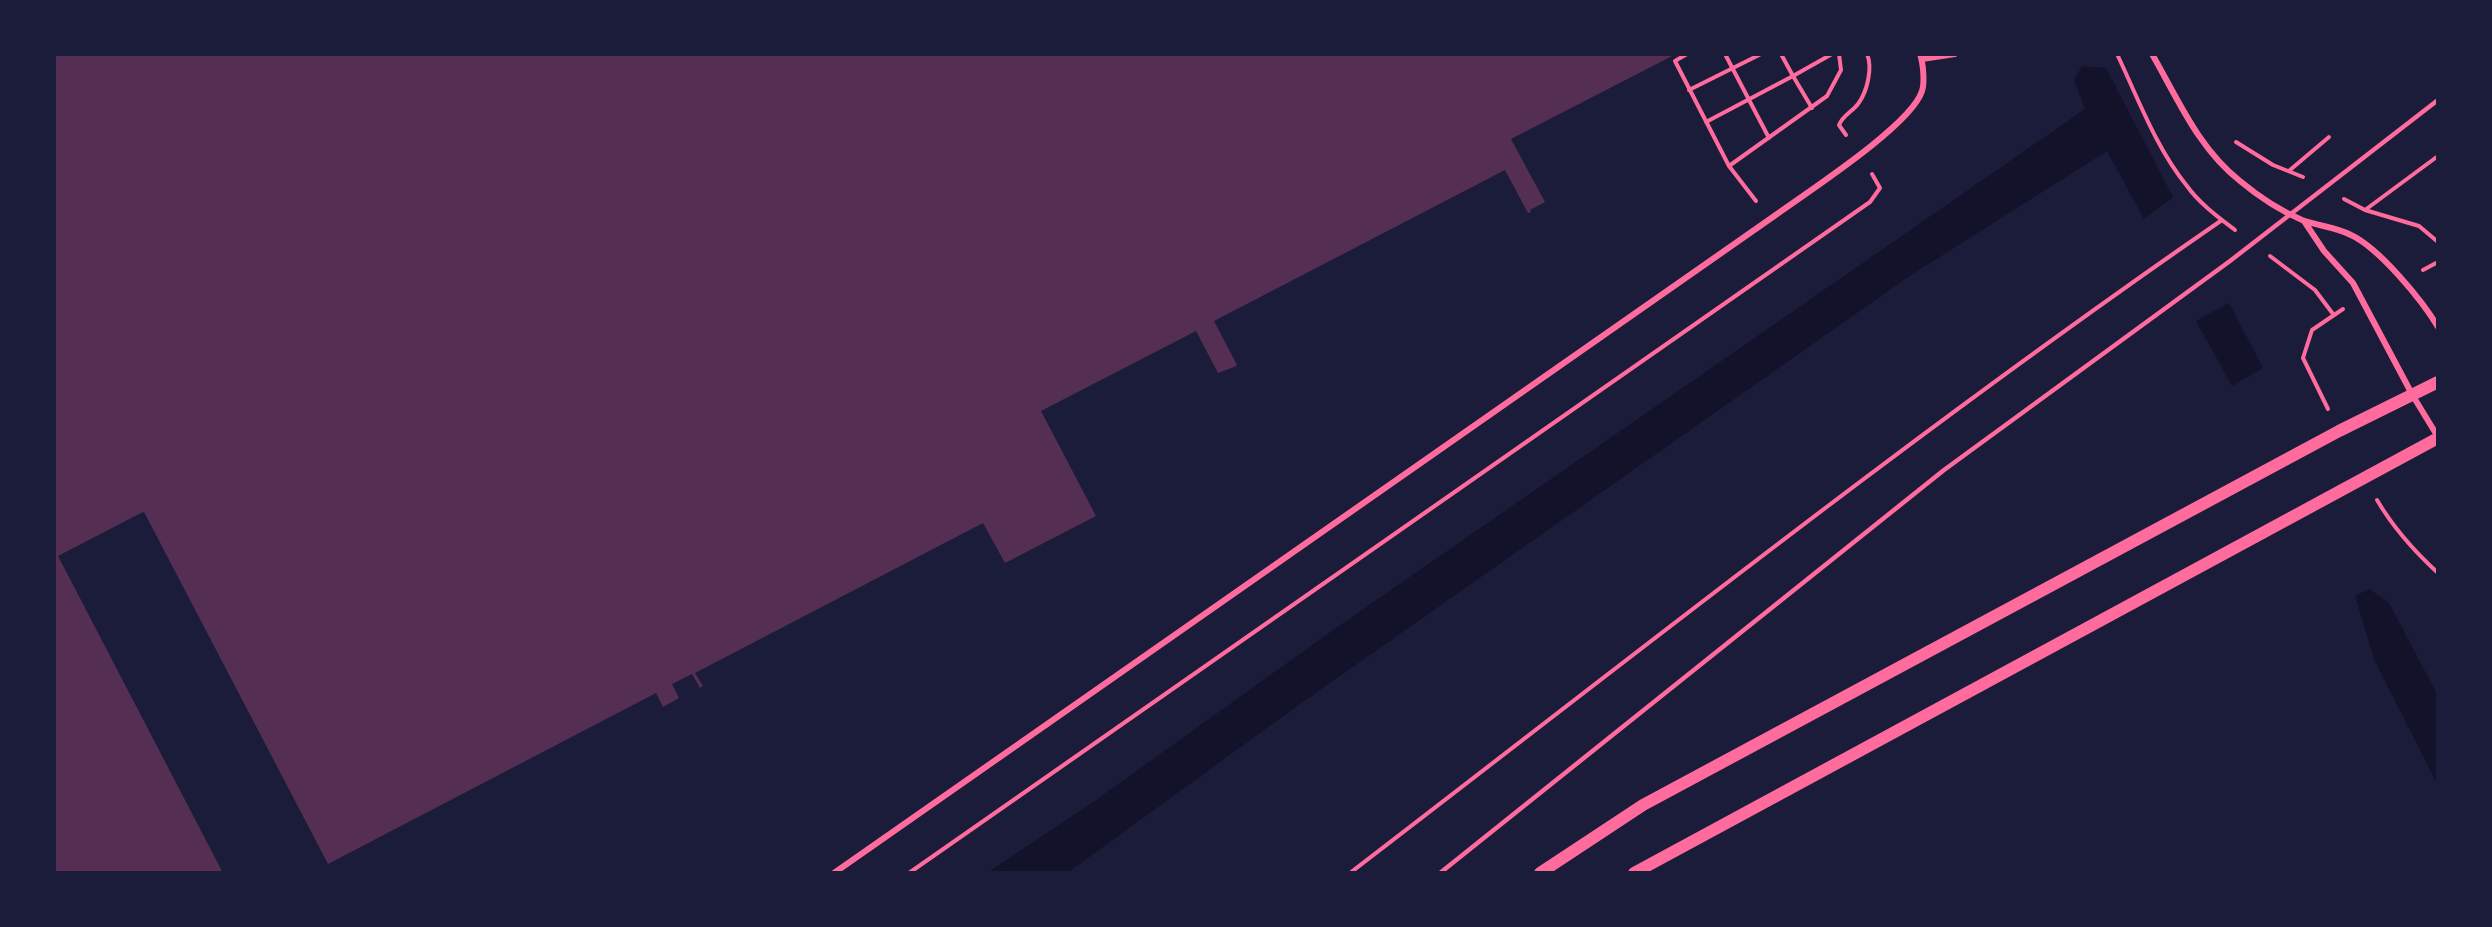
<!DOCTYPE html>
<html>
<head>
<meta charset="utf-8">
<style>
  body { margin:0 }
  #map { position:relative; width:2492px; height:927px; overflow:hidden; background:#1b1b3a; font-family:"Crimson Pro",serif }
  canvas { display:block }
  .frame { position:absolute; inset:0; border:56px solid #1b1b3a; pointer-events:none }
</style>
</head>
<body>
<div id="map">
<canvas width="2492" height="927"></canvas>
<div class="frame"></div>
</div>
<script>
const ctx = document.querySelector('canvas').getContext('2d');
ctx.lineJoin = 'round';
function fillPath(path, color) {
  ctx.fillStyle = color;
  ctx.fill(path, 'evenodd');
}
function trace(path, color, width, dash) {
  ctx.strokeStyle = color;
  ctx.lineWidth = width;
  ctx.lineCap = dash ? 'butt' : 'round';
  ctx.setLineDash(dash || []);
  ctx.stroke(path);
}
const water = new Path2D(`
  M2082,66L2106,68L2173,197L2144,219L2107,151L1911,275L1300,704L1067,873H987L1093,802L1339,626L2085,109L2074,80Z
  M2229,303L2263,368L2232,386L2196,321Z
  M2369,589L2389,603L2438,696V786L2374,659L2355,596Z`);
const building = new Path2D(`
  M54,54H1676L1511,139L1545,202L1530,210L1531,212L1528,213L1505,170L1214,321L1237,365L1234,367L1218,373L1196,331L1041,411L1096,516L1005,563L983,523L695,673L703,686L700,688L692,674L672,684L679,698L663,707L656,693L328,864L144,512L141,513L58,556L223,873H54Z`);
const path = new Path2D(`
  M1687,54L1675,61L1729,166L1827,96L1841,70L1839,54
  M1725,54L1769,138
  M1781,54L1793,76L1832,54
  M2117,54C2138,98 2156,148 2187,186C2199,203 2218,217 2235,230
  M1689,90L1761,54
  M1706,122L1793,76L1812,108
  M1846,135L1839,125C1843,115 1852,112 1858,104C1867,92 1873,68 1867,54
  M2236,142L2273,165L2303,177
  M1729,166L1756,201
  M2290,170L2329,137
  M2344,199L2365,210L2419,226L2438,242
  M2365,210L2438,156
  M2270,256L2315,290L2333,314
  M2423,270L2438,262
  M2328,409L2303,358L2312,330L2343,309
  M2377,500C2394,529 2414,551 2438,573
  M909,873L1870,202L1880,188L1872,174
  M1350,873C1638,652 1923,426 2222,220`);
const service = new Path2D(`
  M1440,873L1944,470L2230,261L2438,100`);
const minor = new Path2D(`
  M2152,54C2178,99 2198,148 2240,181C2258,196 2281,211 2302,220C2318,226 2336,227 2351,235C2379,248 2422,300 2438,327
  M1922,59L1955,54
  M2304,221L2324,251L2353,283L2413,396L2438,437
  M834,873L1770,219C1804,194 1911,126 1922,91C1925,82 1923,63 1920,54`);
const secondary = new Path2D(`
  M1540,873L1643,805L2339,431L2438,382
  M1634,873L2438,438`);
fillPath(water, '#12122b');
fillPath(building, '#542f53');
trace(path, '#ff6b9d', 4);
trace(service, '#ff6b9d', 4.5);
trace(minor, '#ff6b9d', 6);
trace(secondary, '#ff6b9d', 12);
</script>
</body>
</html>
